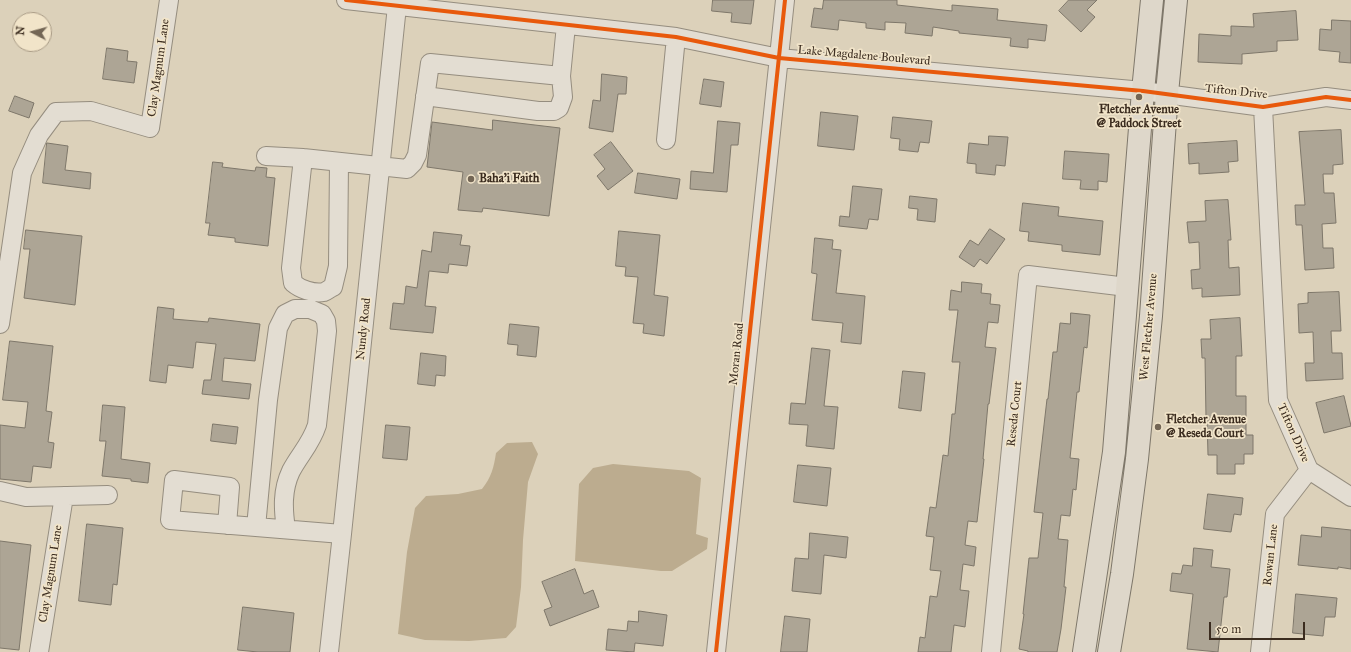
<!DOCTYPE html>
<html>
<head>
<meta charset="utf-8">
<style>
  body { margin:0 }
  #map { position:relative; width:1351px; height:652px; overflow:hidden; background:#dcd1ba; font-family:"IM FELL Great Primer",serif }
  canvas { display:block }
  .north { position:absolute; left:12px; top:12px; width:40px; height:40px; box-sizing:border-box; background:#f1e4c9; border:1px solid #a89a85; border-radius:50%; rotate:276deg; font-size:11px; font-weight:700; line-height:16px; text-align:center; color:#3b2c1f }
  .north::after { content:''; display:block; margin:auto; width:14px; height:18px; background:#736655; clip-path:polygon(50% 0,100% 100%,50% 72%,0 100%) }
  .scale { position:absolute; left:1209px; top:622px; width:96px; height:18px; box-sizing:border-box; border:2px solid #3b2c1f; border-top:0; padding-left:5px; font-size:12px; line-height:14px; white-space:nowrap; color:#3b2c1f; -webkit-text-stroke:3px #f1e4c9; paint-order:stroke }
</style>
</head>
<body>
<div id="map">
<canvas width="1351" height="652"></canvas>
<div class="north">N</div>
<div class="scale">50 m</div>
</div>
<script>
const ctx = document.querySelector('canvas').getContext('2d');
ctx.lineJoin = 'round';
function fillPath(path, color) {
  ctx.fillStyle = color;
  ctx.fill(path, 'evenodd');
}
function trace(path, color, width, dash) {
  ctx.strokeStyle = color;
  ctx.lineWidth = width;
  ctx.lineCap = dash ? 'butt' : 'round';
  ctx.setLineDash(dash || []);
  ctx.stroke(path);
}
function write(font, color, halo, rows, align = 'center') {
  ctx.font = font + ' "IM FELL Great Primer",serif';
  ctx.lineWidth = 3.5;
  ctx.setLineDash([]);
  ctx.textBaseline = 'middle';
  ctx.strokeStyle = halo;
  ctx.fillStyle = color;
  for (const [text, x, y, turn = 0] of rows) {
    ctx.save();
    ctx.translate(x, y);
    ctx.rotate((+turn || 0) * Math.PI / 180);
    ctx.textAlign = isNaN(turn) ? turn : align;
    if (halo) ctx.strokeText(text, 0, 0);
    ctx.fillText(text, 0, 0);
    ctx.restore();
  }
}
const water = new Path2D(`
  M532,442L538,454L528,482L523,540L521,587L516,627L506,638L469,641L425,640L398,634L407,552L415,508L426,496L458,494L482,489C491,478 494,467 496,453L507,443Z
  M613,464L689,471L701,478L696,534L708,538L707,549L672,571H661L575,561L579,484L593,468Z`);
const building = new Path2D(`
  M713,0H754L751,24L731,22L732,13L712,11Z
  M824,0H897V5L952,11V5L998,9L997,20L1047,25L1045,41L1028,39V48L1010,46L1011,38L959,33V31L933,27L932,36L905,33L906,23L885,22V30L866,28V23L839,20L838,30L811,27L814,8L822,9Z
  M1069,0H1097L1087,10L1095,17L1081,32L1059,11Z
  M1296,11L1298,40L1277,41V51L1242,54V64L1198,62L1199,34L1231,36V26L1254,27L1253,14Z
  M1332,20L1351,21V63L1339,62L1340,52L1319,50L1320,29L1331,30Z
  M107,48L128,51L127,61L137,62L134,83L103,79Z
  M602,74L627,77L626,94H618L613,132L589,128L593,100L600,101Z
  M704,79L724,82L721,107L700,104Z
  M15,96L34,103L29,118L9,111Z
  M821,112L858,116L854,150L818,146Z
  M893,117L932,121L929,143L920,142L918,152L899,150L900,139L891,138Z
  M493,120L560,128L549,216L483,208L482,212L458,210L463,172L427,167L432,122L492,130Z
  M718,121L740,123L738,145H731L727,192L690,189L691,171L713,173Z
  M1341,130L1343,164L1333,165V174H1323L1324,193H1334L1336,223L1322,224L1323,248H1333L1334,268L1305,270L1302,225H1296L1295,205H1305L1299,132Z
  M989,136L1008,137L1005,166L996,165L995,175L976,173V164L967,163L969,143L988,145Z
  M1237,141L1238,161L1228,162L1229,172L1199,174V163L1189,164L1188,144Z
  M611,142L633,171L608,190L597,176L605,169L594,155Z
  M47,143L68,146L65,170L91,173L90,189L43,183Z
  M1065,151L1109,154L1107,182L1098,181V190L1080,189L1081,180L1063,179Z
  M213,162L223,163L222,167L255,171L256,167L267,168L266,177L275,178L268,246L235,242V238L208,235L210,223H206Z
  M638,173L680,179L677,199L635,193Z
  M853,186L882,189L878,220L869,219L867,229L839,226L840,216L849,217Z
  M910,196L937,199L935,222L917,220L918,209L909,208Z
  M1228,200L1231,240H1228L1229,268L1239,267L1240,295L1202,297V288L1192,289L1191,270L1200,269L1199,242L1189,243L1187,222L1206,221L1205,201Z
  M1023,203L1059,207L1058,216L1103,221L1100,255L1062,251V245L1028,241L1029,232L1020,231Z
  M990,229L1005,239L987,264L980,259L974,267L959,257L970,240L978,245Z
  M26,230L82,236L75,305L24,298L30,249H24Z
  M619,231L660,235L654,295L668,297L664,336L643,333L644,324L633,323L638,277L625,276L626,267L616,266Z
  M434,232L462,235L460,245L470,246L467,266L449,264L448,273L429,271L425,306L436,307L433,333L390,329L393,303L404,304L406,286L417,288L422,250L431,252Z
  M815,238L833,240L832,249L841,250L836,293L865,296L861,344L841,342L843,323L812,320L817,274L812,273Z
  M962,282L982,284L981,293L991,294L990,304L1000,305L998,323L988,322L985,347L996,348L989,404H988L983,459H984L977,522L968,521L965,545L976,547L974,566L963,564L960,590L969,591L965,627L954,625L951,652H918L920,637L925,638L930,596L937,597L941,571L930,570L934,537L926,536L930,507L936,508L943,455L948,456L952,414H955L960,362H952L958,310H949L951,290L961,292Z
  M1339,292L1341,331H1331L1332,353H1342L1343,379L1306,381L1305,363H1314L1313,332L1299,333L1298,304L1308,303V293Z
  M158,307L174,309L173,319L208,322L209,318L260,324L255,361L224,358L222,381L251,384L249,399L202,394L204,380H211L216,344L196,342L193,368L168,365L166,383L150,381Z
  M1071,313L1090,315L1087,348L1084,347L1079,392H1077L1070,458L1079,459L1076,490L1073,489L1070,516L1061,515L1058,539L1068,540L1064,587H1066L1061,629L1057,652H1028V651L1019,649L1024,614H1023L1029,558H1038L1043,513L1034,512L1047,399H1048L1053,352H1057L1060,323L1070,324Z
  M1240,318L1242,356H1236V396H1246V435H1253V454H1244V464H1235V474H1217V455H1208L1207,418H1206L1205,358H1202L1201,339H1211L1210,320Z
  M510,324L539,327L536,357L517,355L518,345L508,344Z
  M10,341L53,346L46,411L52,412L48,442L54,443L51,468L33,466L31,482L0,479V425L25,428L28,402L3,400Z
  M812,348L830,350L824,406L838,407L834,449L806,446L808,425L789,424L791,403L805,404Z
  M421,353L446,356L445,376L436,375L435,386L418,384Z
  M903,371L925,373L921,411L899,408Z
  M1344,396L1351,426L1324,433L1316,403Z
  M103,405L125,407L121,459L150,463L148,483L131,481V479L102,476L106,441H100Z
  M213,424L238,427L236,444L211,441Z
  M386,425L410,427L407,460L383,458Z
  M798,465L831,468L827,506L794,502Z
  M1208,494L1243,498L1241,515L1234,514L1231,532L1204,529Z
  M87,524L123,528L117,585L113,584L111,605L79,601Z
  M1322,527L1351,530V569L1338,567V569L1298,565L1301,535L1321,537Z
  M810,533L848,537L846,558L824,555L821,594L792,591L795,558L808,559Z
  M0,541L31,545L19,650L0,648Z
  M1194,548L1213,550L1211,567L1230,569L1227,597H1224L1218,652L1187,649L1193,594L1170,591L1172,573L1181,574L1183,565L1192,566Z
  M575,569L584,594L593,590L599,607L550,626L544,610L552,607L542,582Z
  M1296,594L1337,598L1335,617H1325L1323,636L1293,633Z
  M243,607L294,613L290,652H258L238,650Z
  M639,611L667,615L663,646L635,643L634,652L606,650L608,629L627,631L628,621L638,622Z
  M785,616L810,619L807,652H781Z`);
const minor = new Path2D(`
  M346,0L676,37L779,58L1143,91L1263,107L1326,97L1351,100
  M425,96L538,111H554L559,108L563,97L561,76L566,25
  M1263,107L1278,400L1309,470L1351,497
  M666,140L676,37
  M266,156L303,158L407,169L413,163L417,155L430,63L561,76
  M303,158L291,268L293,283C300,289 313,294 324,292C327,291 330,288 333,287L338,266L339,162
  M0,324L22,173L39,135L56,112L91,111L150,128L169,0
  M0,491L26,497L108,495
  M227,525L230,487L174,480L170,520L342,534
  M256,527L268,400L278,328L285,314L295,309H310L322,314L326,321L327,331L317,425C311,444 300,454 291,471C282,490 283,509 286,529
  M39,652L64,496
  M329,652L342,534L397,6
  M716,652L785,0
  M991,652L1028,275L1127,287
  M1260,652L1275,514L1309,470`);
const major = new Path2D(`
  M1084,652L1114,452L1143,91L1152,0
  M1109,652L1122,574L1137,459L1151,316L1167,93L1176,0`);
const cycleway = new Path2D(`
  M346,0L676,37L779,58L1143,91L1263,107L1326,97L1351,100
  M716,652L785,0`);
const markers = [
  [1139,97,4,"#736655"],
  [471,179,4,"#736655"],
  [1158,427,4,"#736655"]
];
const streetNames = [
  ["Lake Magdalene Boulevard",864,56,5],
  ["Clay Magnum Lane",159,68,-82],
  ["Tifton Drive",1236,92,6],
  ["West Fletcher Avenue",1149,327,-85],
  ["Nundy Road",364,329,-84],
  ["Moran Road",737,354,-84],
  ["Reseda Court",1015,414,-84],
  ["Tifton Drive",1293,433,66],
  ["Rowan Lane",1271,555,-84],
  ["Clay Magnum Lane",51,574,-81]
];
const poiNames = [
  ["Fletcher Avenue",1139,110,"center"],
  ["@ Paddock Street",1139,124,"center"],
  ["Baha'i Faith",479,179],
  ["Fletcher Avenue",1166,420],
  ["@ Reseda Court",1166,434]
];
fillPath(water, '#bcac8f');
fillPath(building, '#ada595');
trace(building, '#7e776a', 1);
trace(minor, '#958d7f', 20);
trace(major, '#7e776a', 24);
trace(minor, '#e3ddd2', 18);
trace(major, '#ded7ca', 22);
trace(cycleway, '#e8590c', 4);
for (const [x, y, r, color] of markers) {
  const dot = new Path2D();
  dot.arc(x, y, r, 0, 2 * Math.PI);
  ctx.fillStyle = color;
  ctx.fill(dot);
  trace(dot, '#f1e4c9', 1.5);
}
write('12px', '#3b2c1f', '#f1e4c9', streetNames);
write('bold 12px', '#3b2c1f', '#f1e4c9', poiNames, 'left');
</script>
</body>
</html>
